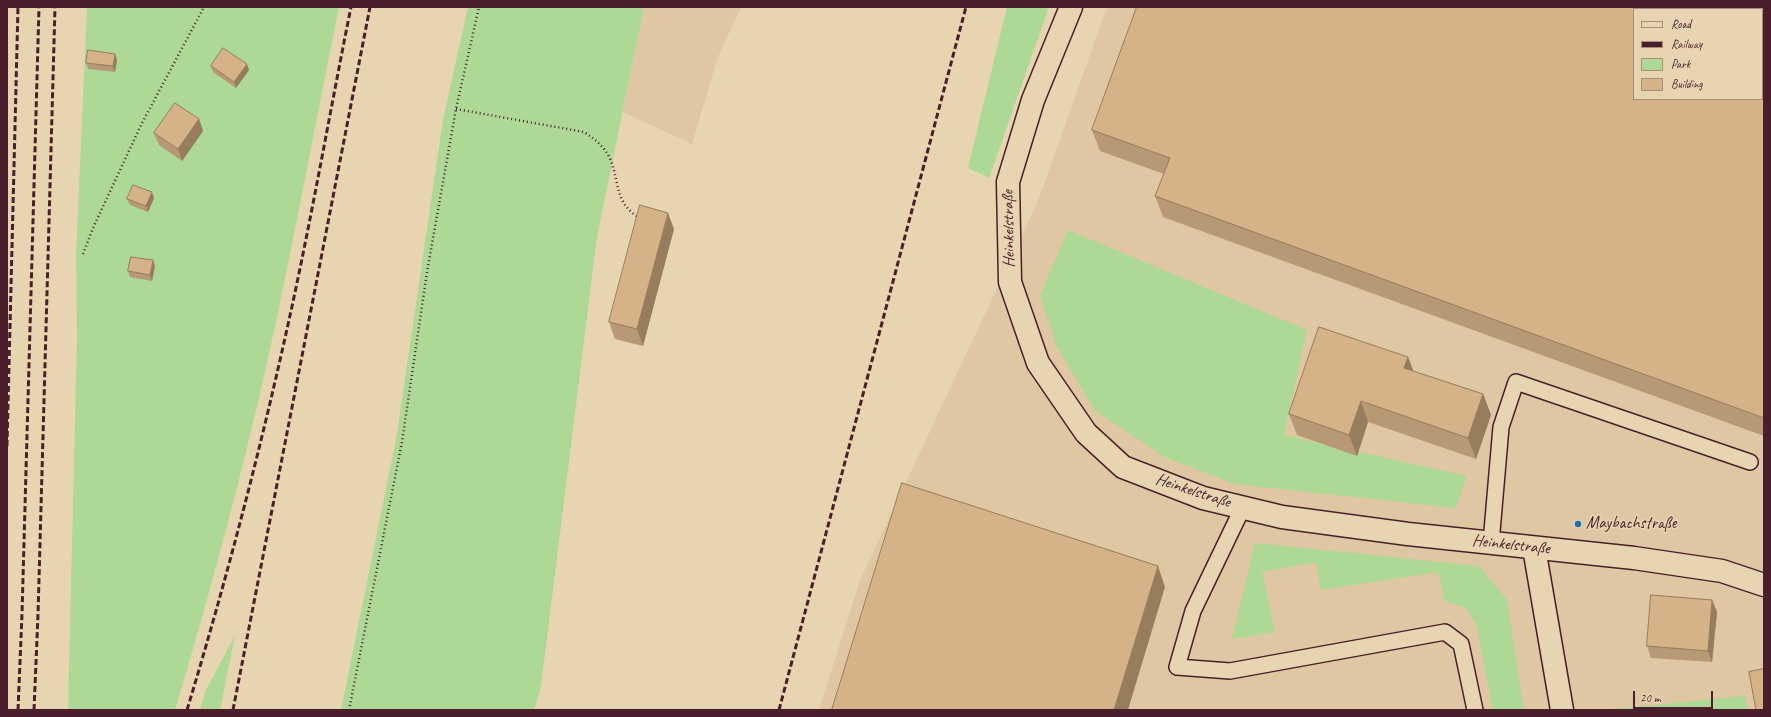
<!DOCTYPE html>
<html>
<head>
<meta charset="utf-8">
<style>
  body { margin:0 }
  #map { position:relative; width:1771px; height:717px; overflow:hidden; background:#e7d5b2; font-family:Caveat,sans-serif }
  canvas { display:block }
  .frame { position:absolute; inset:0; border:8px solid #4a1f2b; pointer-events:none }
  .legend { position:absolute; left:1633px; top:8px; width:130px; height:92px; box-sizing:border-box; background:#e7d5b2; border:1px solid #a88c7c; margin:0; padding:5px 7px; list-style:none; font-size:12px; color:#4a1f2b }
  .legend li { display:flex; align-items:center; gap:8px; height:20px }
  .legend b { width:20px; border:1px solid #a88c7c }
  .scale { position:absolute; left:1633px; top:691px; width:80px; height:18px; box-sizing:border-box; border:2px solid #4a1f2b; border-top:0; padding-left:5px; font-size:12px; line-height:14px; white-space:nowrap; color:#4a1f2b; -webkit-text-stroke:3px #e7d5b2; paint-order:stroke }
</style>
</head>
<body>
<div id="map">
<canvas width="1771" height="717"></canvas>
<div class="frame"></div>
<ul class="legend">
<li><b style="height:5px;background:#e7d5b2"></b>Road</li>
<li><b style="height:5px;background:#4a1f2b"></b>Railway</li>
<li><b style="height:11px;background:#add896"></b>Park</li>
<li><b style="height:11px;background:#d5b287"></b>Building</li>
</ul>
<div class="scale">20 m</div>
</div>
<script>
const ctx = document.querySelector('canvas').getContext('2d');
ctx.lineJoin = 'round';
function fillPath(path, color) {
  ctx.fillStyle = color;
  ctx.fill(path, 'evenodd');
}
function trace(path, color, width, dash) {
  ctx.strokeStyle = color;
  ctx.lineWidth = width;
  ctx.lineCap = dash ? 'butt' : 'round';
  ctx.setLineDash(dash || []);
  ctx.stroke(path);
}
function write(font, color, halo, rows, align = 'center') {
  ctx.font = font + ' Caveat,sans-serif';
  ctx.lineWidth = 3;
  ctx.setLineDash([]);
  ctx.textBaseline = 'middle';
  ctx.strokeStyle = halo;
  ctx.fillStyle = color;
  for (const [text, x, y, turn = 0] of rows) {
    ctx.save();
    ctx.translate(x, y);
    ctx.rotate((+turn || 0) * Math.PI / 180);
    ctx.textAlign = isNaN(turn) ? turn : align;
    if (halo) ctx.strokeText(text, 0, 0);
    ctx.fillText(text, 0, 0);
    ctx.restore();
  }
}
const built = new Path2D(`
  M644,7H741L718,57L692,144L623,112Z
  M1107,7H1764V710H819L860,580L1038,201ZM1634,9H1762V99H1634Z`);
const green = new Path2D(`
  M87,7H339C318,110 299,214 277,317C249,449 214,580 175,710H68L77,337L76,256Z
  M468,7H644L597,237L541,686L534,710H341L396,440L443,120Z
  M1007,7H1049L989,178L968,168Z
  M1068,230L1307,330L1284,435L1467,476L1456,508L1234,484L1165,457L1095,411L1057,347L1040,296Z
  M1255,543L1479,566L1507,600L1524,710H1493L1477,627L1467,609L1445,601L1438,572L1321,590L1316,562L1262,572L1275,632L1232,639Z
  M235,635L220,710H200L205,692Z
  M1745,696L1748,710L1611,709Z`);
const path = new Path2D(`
  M456,109L584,132C596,140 606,148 611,161C620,185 615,204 640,218
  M83,254L93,228L141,125L204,7
  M349,710L402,442L427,272L456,109L479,7`);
const service = new Path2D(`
  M1243,507L1193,611L1177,667L1230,671L1445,632L1461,644L1475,710
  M1491,543L1501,427L1516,382L1750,462`);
const minor = new Path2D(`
  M1071,7L1033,100L1008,182L1010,282L1038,363L1086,433L1123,467L1203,498L1282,517L1408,534L1634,558L1722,571L1764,585
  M1534,548L1562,710`);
const rail = new Path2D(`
  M7,446L18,7
  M18,710L22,614L39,7
  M34,710L38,615L55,7
  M187,710C226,581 260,452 289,320C312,216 330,111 351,7
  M233,710L370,7
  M779,710L966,7`);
const wall = new Path2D(`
  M1764,47V436L1163,217L1155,196L1164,174L1100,151L1092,130Z
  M115,54L117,60L115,72L88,69L86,63Z
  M211,66L249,70L236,88L213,72Z
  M199,119L203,131L182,161L159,145L154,133Z
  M154,198L148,212L130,205L127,199Z
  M674,229L643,346L615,339L609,322Z
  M155,266L152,281L130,277L128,271Z
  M1408,357L1413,371L1483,394L1491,415L1476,459L1368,422L1357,456L1297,435L1289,414Z
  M1712,600L1717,612L1712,662L1651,658L1647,646Z`);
const shadedWall = new Path2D(`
  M115,54L117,60L115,72L113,66Z
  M247,64L249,70L236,88L234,82Z
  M199,119L203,131L182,161L178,149Z
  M152,192L154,198L148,212L146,206Z
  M668,213L674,229L643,346L637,329Z
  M153,260L155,266L152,281L150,275Z
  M1408,357L1416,378L1404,368Z
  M1483,394L1491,415L1476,459L1468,438Z
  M1361,401L1368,422L1357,456L1349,435Z
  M1158,566L1165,587L1128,710H1114Z
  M1712,600L1717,612L1712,662L1708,651Z`);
const building = new Path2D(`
  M1137,7H1652L1658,9H1634V99H1762V46L1764,47V418L1155,196L1170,158L1092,130Z
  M223,48L247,64L234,82L211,66Z
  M88,50L115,54L113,66L86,63Z
  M175,103L199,119L178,149L154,133Z
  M133,185L152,192L146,206L127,199Z
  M640,205L668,213L637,329L609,322Z
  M131,257L153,260L150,275L128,271Z
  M1319,327L1408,357L1404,368L1483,394L1468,438L1361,401L1349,435L1289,414Z
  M902,483L1158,566L1114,710H832Z
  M1651,595L1712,600L1708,651L1647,646Z
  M1764,669V710H1756L1749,672Z`);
const markers = [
  [1578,524,4,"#1f6fb2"]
];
const streetNames = [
  ["Heinkelstraße",1009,229,-91],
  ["Heinkelstraße",1193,491,18],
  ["Heinkelstraße",1511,545,6]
];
const poiNames = [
  ["Maybachstraße",1586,524]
];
fillPath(built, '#dfc7a3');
fillPath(green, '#add896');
trace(service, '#4a1f2b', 18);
trace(minor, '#4a1f2b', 25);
trace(path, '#4a1f2b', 2.5, [1, 3]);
trace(service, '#e7d5b2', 15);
trace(minor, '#e7d5b2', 22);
trace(rail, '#4a1f2b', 3, [6, 3]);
fillPath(wall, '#b79974');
fillPath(shadedWall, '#957d5e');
fillPath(building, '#d5b287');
trace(building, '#957d5e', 1);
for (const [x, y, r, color] of markers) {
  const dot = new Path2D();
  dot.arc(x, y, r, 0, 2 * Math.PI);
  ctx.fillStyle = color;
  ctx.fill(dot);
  trace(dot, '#e7d5b2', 1.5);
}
write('17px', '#4a1f2b', '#e7d5b2', streetNames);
write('17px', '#4a1f2b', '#e7d5b2', poiNames, 'left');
</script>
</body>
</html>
